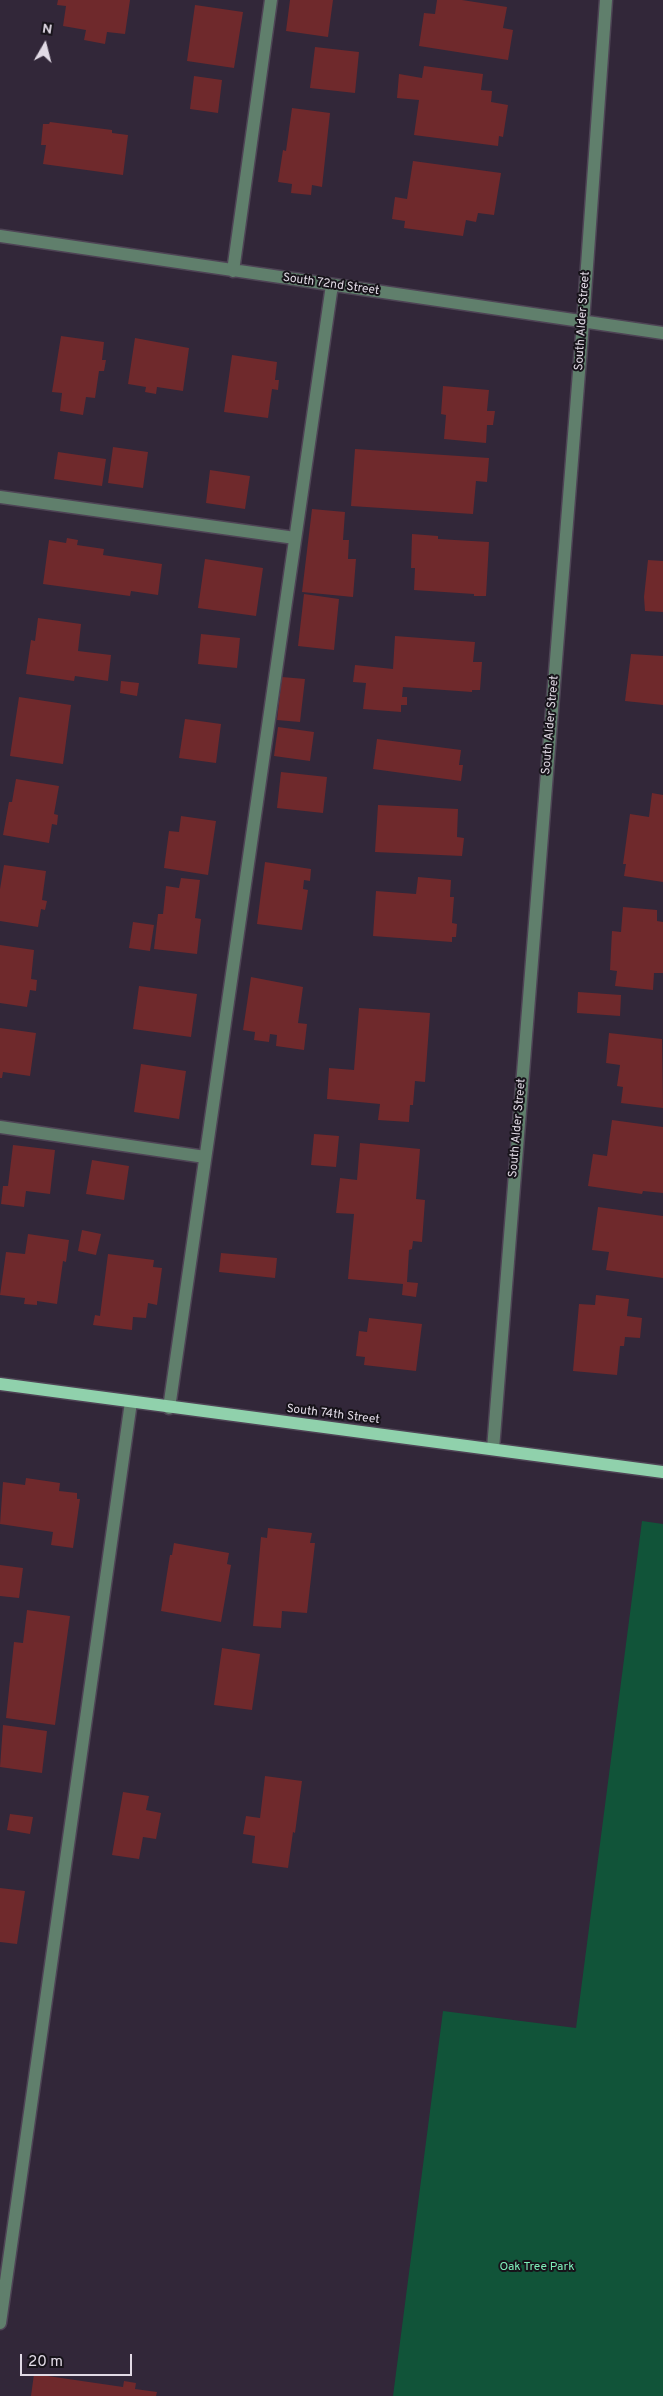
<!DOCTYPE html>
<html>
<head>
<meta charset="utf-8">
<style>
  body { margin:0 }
  #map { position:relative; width:663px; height:2396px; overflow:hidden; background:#322739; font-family:Overpass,sans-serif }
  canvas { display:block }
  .north { position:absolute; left:20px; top:20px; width:50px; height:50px; -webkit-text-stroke:4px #17131a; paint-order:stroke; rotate:8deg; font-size:14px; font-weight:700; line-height:20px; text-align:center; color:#e1dae5 }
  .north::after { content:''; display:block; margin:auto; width:18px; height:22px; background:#e1dae5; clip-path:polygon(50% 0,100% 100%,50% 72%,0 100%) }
  .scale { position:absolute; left:20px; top:2354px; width:112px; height:22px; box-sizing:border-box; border:2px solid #e1dae5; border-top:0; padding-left:6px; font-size:15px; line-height:18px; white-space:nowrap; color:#e1dae5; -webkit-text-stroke:4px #17131a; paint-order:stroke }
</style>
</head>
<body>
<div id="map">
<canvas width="663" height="2396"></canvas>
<div class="north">N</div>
<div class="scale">20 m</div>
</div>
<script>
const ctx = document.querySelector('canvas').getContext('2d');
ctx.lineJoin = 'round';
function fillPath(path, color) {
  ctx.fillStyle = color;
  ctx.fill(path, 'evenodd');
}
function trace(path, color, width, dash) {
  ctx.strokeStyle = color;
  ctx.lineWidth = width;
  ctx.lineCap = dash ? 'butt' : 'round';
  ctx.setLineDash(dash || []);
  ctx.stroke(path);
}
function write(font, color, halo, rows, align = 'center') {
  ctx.font = font + ' Overpass,sans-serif';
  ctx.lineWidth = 4;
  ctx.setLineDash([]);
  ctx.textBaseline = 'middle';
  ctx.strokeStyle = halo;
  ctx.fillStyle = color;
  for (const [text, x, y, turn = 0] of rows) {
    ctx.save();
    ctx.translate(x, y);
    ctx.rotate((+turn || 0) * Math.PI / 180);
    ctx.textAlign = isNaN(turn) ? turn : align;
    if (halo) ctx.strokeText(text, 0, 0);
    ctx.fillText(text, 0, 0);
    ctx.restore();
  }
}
const green = new Path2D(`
  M642,1521L663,1524V2396H393L443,2011L576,2028Z`);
const building = new Path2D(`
  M58,0H130L125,34L107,32L105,44L84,40L86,30L63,26L66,6L57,5Z
  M290,0H333L328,37L286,31Z
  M437,0H462L507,7L503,28L513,30L508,60L419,46L424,13L435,14Z
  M195,5L243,12L234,68L187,61Z
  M315,47L359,52L355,93L310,88Z
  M424,66L483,74L481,90L492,91L491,102L508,105L503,137L499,136L498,146L414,135L419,100L397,98L399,74L422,78Z
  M194,76L222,80L218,113L190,109Z
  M292,108L330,113L322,187L312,185L311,195L291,193L292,184L278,182L283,150L286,151Z
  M50,122L112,130V133L128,135L123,175L43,164L46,145H41L43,124H49Z
  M413,161L501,173L494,215L478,213L476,222L466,220L463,236L404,228L405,221L392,219L395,197L407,199Z
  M61,336L104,342L102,360H106L104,371H99L95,398L86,397L83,415L60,411L62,393L52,392Z
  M135,338L189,348L183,391L157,387L156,394L145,392L146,387L128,384Z
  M232,355L277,362L275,380H279L278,390L272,389L268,418L224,412Z
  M443,386L489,390L487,411H495L493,425H487L486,443L444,439L446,415L441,414Z
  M113,447L148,452L143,488L108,483Z
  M355,449L489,458L487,482L476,481L473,514L351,506Z
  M58,452L106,459L102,486L54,479Z
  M210,470L250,476L245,509L206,503Z
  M312,509L345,512L343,540H349L348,559H356L353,597L302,592Z
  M412,534L438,536V539L489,542L486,596H474V594L414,590L415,568H411Z
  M67,538L78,540L77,545L104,549L103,555L162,564L158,595L131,591L130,596L43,584L49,540L66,543Z
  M205,559L263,568L256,616L198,608Z
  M648,560L663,561V612L645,611L644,597Z
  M304,594L339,599L334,650L298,646Z
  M38,618L81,624L78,651L111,655L108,681L75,676L74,681L26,674L31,640L35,641Z
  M201,634L240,638L237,668L198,664Z
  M395,636L475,642L473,662H482L480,690H472V692L403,687L402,697H407V705H401V712L363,709L366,683L353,682L355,665L393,669Z
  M631,654L663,656V705L625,701Z
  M282,677L305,679L300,722L277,720Z
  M121,681L139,683L137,696L120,693Z
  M19,697L71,705L63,764L10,756Z
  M185,719L221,724L216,763L179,758Z
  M278,727L314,732L310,761L274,756Z
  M377,739L461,750L459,765H463L461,781L373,769Z
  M281,772L327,777L323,813L277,808Z
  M16,779L59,786L54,814L58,815L57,825L52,824L49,843L3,835L9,802H12Z
  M652,793L663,795V882L624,876L626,864H623L630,814L649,817Z
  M378,805L458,809L457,837L464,838L462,856L375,852Z
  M181,816L216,821L208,875L164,868L169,831L179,832Z
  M265,862L311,869L310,881L304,880L303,889L308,890L302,930L257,924Z
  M4,865L46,871L42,900L47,901L45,910L41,909L38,927L0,921V889Z
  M418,877L451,880L450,897H454L452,923L457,924L456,937H452V942L373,936L376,891L416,894Z
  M181,878L200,880L195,918L201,919L197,954L154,949L158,914H163L166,886L179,888Z
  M623,907L657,910V921L663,922V973H654L653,990L615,986L617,971L610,970L612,931L621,932Z
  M133,922L154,925L150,951L129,948Z
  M0,945L34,950L31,979L37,980L36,991L30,990L27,1007L0,1003Z
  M251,977L303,987L298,1023L307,1024L304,1050L276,1046L277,1035L270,1034L269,1042L254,1040L255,1032L243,1030Z
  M139,986L197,994L191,1037L133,1029Z
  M578,992L621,995L620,1016L577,1013Z
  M359,1008L430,1013L425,1082L415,1081L413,1105H410L409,1122L378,1120L380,1104L327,1099L329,1068L354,1070Z
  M0,1028L36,1033L30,1076L3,1072L2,1078H0Z
  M609,1033L662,1039L663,1108L621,1103L623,1087L617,1086L620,1065L606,1063Z
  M141,1064L186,1071L179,1119L134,1112Z
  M612,1120L663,1127V1193L643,1191L642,1194L588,1186L593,1154L607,1156Z
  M314,1134L339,1136L336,1167L311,1165Z
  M360,1143L420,1149L416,1199L425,1200L422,1242L413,1241L412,1249L409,1250L407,1282L418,1283L416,1297L402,1295L403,1284L348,1279L354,1214L336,1213L340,1178L357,1180Z
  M13,1145L55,1150L50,1194L26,1191L24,1207L1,1204L3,1186H8Z
  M92,1160L129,1166L124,1200L86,1194Z
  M598,1207L663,1216V1278L606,1270L609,1252L592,1250Z
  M82,1230L101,1234L96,1255L78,1251Z
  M28,1234L69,1240L66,1262L63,1261L57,1304L37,1301V1305L24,1304L25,1298L0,1295L6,1252L25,1254Z
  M221,1253L277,1258L275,1278L219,1272Z
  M108,1254L154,1260L153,1267L162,1268L157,1305L148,1303L146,1318L133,1317L132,1330L93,1325L95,1315L100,1316Z
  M596,1295L629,1299L627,1316L642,1318L640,1338L625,1337L624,1346H620L617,1375L573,1371L579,1304L595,1305Z
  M369,1318L422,1324L416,1371L364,1365L365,1357L356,1356L359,1331L367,1332Z
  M26,1478L60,1483L59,1491L77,1493V1499H80L73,1548L51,1545L53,1532L0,1524L3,1482L25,1485Z
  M268,1528L312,1533L310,1543H315L307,1613L282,1611L281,1628L253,1626L261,1537L267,1538Z
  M174,1543L229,1553L227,1564L231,1565L221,1622L161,1611L170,1555H172Z
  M0,1565L23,1568L19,1598L0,1596Z
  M27,1610L70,1616L55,1725L6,1718L14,1642L23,1643Z
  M222,1648L260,1654L252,1710L214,1705Z
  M3,1725L47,1731L42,1773L0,1767Z
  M265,1776L302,1781L295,1833L293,1832L288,1868L252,1863L255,1836L243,1834L246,1816L260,1818Z
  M123,1792L149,1796L146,1810L161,1813L156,1839L143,1837L139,1859L112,1855Z
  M10,1814L33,1817L30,1834L7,1830Z
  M0,1888L25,1891L17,1944L0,1942Z
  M34,2374L123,2387L124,2381L136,2383L135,2389L157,2392L156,2396H31Z`);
const minor = new Path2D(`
  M0,236L663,333
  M233,271L271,0
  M0,497L295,538
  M0,1127L205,1157
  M169,1408L332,285
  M493,1449L583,322L606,0
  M0,2323L131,1402`);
const major = new Path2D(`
  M0,1384L663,1472`);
const streetNames = [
  ["South 72nd Street",331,285,8],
  ["South Alder Street",583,321,-86],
  ["South Alder Street",551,725,-85],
  ["South Alder Street",518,1128,-85],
  ["South 74th Street",333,1415,7]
];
const parkNames = [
  ["Oak Tree Park",537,2268]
];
fillPath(green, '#115439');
fillPath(building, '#6f292c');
trace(minor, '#4e4455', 15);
trace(major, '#4e4455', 15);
trace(minor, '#607f6c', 12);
trace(major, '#90d1ac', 12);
write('12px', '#e1dae5', '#17131a', streetNames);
write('12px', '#7eefba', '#17131a', parkNames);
</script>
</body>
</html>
